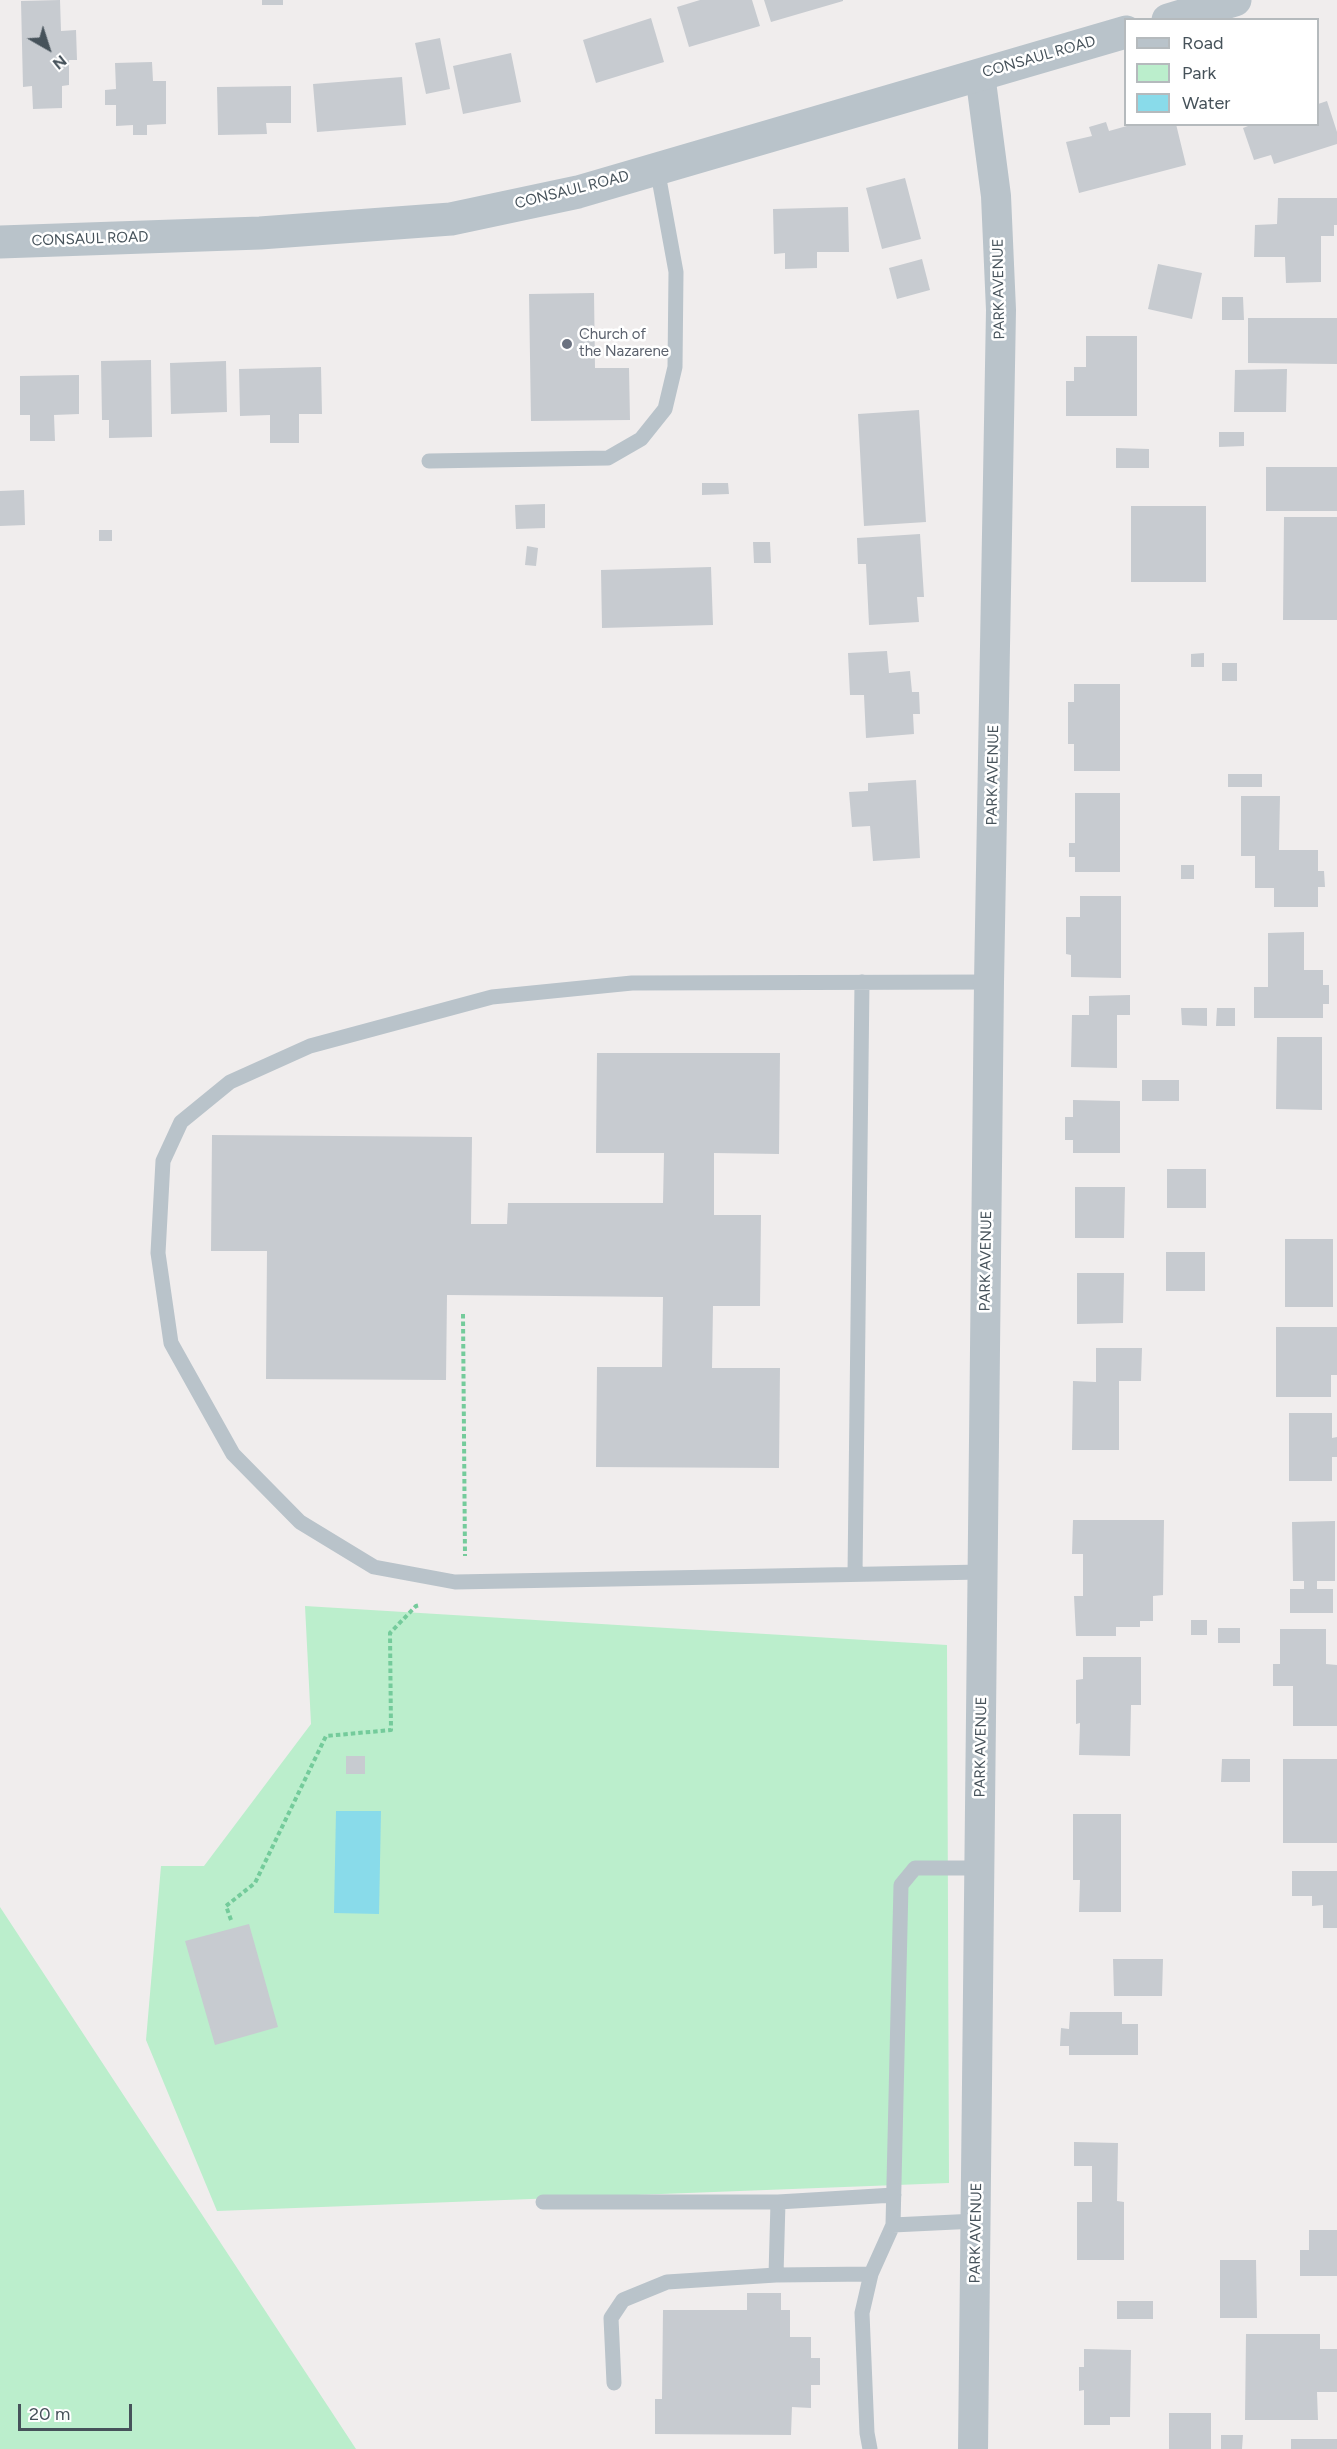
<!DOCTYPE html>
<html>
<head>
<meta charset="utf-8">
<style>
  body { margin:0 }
  #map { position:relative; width:1337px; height:2449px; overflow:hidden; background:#f0eded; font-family:Figtree,sans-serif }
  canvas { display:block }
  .legend { position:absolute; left:1124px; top:18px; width:195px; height:108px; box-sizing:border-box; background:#fff; border:2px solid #b5babd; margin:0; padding:8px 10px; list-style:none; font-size:18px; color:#46525a }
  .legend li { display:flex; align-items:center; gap:12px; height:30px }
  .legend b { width:30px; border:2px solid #b5babd }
  .north { position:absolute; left:18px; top:18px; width:60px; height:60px; -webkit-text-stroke:4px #fff; paint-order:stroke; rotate:141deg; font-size:16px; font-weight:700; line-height:24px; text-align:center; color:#46525a }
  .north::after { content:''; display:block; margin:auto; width:21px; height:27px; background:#46525a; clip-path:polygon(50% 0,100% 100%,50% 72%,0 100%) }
  .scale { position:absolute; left:18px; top:2404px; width:114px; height:27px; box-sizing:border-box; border:3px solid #46525a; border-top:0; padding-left:8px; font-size:18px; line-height:21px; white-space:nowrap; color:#46525a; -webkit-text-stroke:4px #fff; paint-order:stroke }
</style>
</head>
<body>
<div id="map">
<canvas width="1337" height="2449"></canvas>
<ul class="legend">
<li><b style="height:8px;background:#b9c3ca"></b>Road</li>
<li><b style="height:16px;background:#bec"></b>Park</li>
<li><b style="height:16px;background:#89dbea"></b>Water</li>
</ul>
<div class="north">N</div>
<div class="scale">20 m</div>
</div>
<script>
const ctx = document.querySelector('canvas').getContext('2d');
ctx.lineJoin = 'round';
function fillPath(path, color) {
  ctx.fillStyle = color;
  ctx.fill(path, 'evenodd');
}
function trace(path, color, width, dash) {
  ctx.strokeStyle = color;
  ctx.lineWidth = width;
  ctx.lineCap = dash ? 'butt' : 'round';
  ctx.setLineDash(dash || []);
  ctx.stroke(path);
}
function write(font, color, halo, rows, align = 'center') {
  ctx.font = font + ' Figtree,sans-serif';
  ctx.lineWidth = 5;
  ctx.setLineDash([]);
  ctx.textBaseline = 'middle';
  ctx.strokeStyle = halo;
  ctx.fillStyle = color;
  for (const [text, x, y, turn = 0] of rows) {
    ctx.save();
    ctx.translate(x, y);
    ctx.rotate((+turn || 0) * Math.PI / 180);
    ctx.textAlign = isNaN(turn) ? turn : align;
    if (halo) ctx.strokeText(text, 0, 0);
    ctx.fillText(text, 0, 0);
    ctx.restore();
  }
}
const green = new Path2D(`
  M305,1606L947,1645L949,2183L217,2211L146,2040L161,1866H204L311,1724Z
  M0,1907L356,2449H0Z`);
const water = new Path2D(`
  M336,1811H381L379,1914L334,1913Z`);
const building = new Path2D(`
  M60,0L61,31L76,30L77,60H69V85L62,86V108L33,109L32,86L23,87L21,1Z
  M262,0H283V5H262Z
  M700,0H752L760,26L689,47L677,7Z
  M764,0H843V1L771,22Z
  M651,18L664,62L596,83L583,40Z
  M440,38L450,89L426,94L415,43Z
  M511,53L521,102L463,114L453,66Z
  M152,62L153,81H166V124L147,125V135H133V125L116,126V105H105V90L116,89L115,63Z
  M402,77L406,125L317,132L313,84Z
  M291,86V123H266L267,134L218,135L217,87Z
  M1327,101L1337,132V144L1274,164L1271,155L1254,160L1243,128L1253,124H1318V104Z
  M1106,122L1109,131L1134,124H1176L1186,165L1079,193L1066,142L1092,136L1089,127Z
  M905,178L921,239L882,249L866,188Z
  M1278,198H1337V225H1334V236H1321V282L1286,283L1285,257H1254L1255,225L1277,224Z
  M848,207L849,252H817V268L785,269V253L774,254L773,209Z
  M922,259L930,290L897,299L889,268Z
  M1158,264L1202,273L1192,319L1148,309Z
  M594,293L595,368H629L630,420L531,421L529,294Z
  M1222,297H1243L1244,320H1222Z
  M1248,318H1337V364L1248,363Z
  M1086,336H1137V416H1066V381H1074V367H1086Z
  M151,360L152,437L109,438V420H102L101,361Z
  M226,361L227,412L171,414L170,363Z
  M321,367L322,414H299V443H270V415L240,416L239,369Z
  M1287,369L1286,412H1234L1235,370Z
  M79,375V414L54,415L55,441H30V415H20V376Z
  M919,410L926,522L864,526L858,414Z
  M1219,432H1244V446L1219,447Z
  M1116,448L1149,449V468H1116Z
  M1266,467H1337V511H1266Z
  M702,483H728L729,494L702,495Z
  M24,490L25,525L0,526V491Z
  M545,504V528L516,529L515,505Z
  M1131,506H1206V582H1131Z
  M1284,517H1337V620H1283Z
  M99,530H112V541H99Z
  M920,534L924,597H917L919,622L869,625L866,564H858L857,538Z
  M753,542H770L771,563H754Z
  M527,546L538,548L536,566L525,565Z
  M711,567L713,625L602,628L601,570Z
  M887,651L889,673L910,671L912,692H919L920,714H913L914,734L866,738L864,695H850L848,653Z
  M1204,653V667H1191V654Z
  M1222,663H1237V681H1222Z
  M1074,684H1120V771H1074V744H1068V702H1074Z
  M1228,774H1262V787H1228Z
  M916,780L920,858L873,861L870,826L852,827L849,792L868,791V783Z
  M1075,793H1120V872H1075V857H1069V843H1075Z
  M1241,796H1280L1279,850H1318V871H1324L1325,887H1318V907H1274V888H1255V856H1241Z
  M1181,865H1194V879H1181Z
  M1080,896H1121V978L1071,977V955L1066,954V917H1080Z
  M1304,932V970H1323V985H1329V1004H1323V1018H1254V987H1268V933Z
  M1130,995V1015H1117V1068L1071,1067L1072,1015H1089V996Z
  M1181,1008H1207V1026L1182,1025Z
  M1217,1008H1235V1026H1216Z
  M1277,1037H1322V1110L1276,1109Z
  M597,1053H780L779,1154L714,1153V1215H761L760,1306H713L712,1368H780L779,1468L596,1467L597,1367H662L663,1297L447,1295L446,1380L266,1379L267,1251H211L212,1135L472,1137L471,1224H507L508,1203H663L664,1153H596Z
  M1142,1080H1179V1101H1142Z
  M1073,1100L1120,1101V1153H1073V1140H1065V1117H1073Z
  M1167,1169H1206V1208H1167Z
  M1075,1187H1125L1124,1238H1075Z
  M1285,1239H1333V1307H1285Z
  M1166,1252H1205V1291H1166Z
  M1077,1273H1124L1123,1323L1077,1324Z
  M1276,1327H1337V1375H1331V1397H1276Z
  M1096,1348H1142L1141,1381H1119V1450H1072L1073,1381L1096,1382Z
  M1289,1413H1332V1438L1337,1437V1457H1332V1481H1289Z
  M1073,1520H1164L1163,1595L1153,1596V1621H1140V1627H1116V1636H1076L1074,1596H1083V1554H1072Z
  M1335,1521V1581H1317V1589H1333V1613H1290V1589H1304V1581H1293L1292,1522Z
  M1191,1620H1207V1635H1191Z
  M1218,1628H1240V1643H1218Z
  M1280,1629H1326V1664L1337,1665V1726H1293V1686H1273V1664H1280Z
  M1083,1657H1141V1705H1131L1130,1756L1079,1755L1080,1723L1076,1724V1680L1083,1679Z
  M346,1756H365V1774H346Z
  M1222,1759H1250V1782H1221Z
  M1283,1759H1337V1843H1283Z
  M1073,1814H1121V1912H1079L1080,1880H1073Z
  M1292,1871H1337V1928H1323V1905L1312,1906V1896H1292Z
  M249,1924L278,2027L215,2045L185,1941Z
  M1113,1959H1163L1162,1996H1114Z
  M1070,2012H1122V2024H1138V2055H1069V2046H1060L1061,2028L1069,2029Z
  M1074,2142L1118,2143L1117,2201L1124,2202V2260H1077V2202H1092V2166H1074Z
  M1309,2230H1337V2276H1300V2250H1309Z
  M1220,2260H1256L1257,2318H1220Z
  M747,2293H781V2310H790V2337H811V2358H820V2385H811V2408L792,2407L791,2435L655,2434V2399H662L663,2310H747Z
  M1117,2301H1153V2319H1117Z
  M1246,2334H1320V2349H1337V2392H1317L1318,2420H1245Z
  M1084,2349L1131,2350L1130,2417H1110V2425H1084V2390L1079,2391V2367H1084Z
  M1169,2413H1211V2449H1169Z
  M1221,2435H1243L1242,2449H1221Z
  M1291,2439H1337V2449H1291Z`);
const path = new Path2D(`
  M463,1314L465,1556
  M231,1920L226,1906L255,1883L326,1736L391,1730L390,1633L416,1606L420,1605`);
const service = new Path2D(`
  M429,461L608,458L641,439L665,409L675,367L676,272L657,168
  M982,1572L455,1582L374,1567L300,1522L233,1454L171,1343L158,1253L163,1161L181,1122L230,1082L310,1046L492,997L632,983L989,982
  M855,1574L862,982
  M543,2202H778
  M893,2225L976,2221
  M776,2275L778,2202L894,2195
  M614,2383L611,2318L623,2300L667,2282L776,2275L871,2274
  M870,2449L867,2433L862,2313L871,2274L893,2225L901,1885L915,1868H979`);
const minor = new Path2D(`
  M973,2449L989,982L1001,310L996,196L980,74`);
const tertiary = new Path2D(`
  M1168,20L1235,0
  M0,242L260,233L451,219L578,192L1126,32`);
const markers = [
  [567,344,6,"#6b7280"]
];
const streetNames = [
  ["CONSAUL ROAD",1039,57,-16],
  ["CONSAUL ROAD",572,190,-14],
  ["CONSAUL ROAD",90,239,-2],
  ["PARK AVENUE",999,289,-91],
  ["PARK AVENUE",993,775,-89],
  ["PARK AVENUE",986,1261,-89],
  ["PARK AVENUE",981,1747,-89],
  ["PARK AVENUE",976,2233,-89]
];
const worshipNames = [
  ["Church of",579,335],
  ["the Nazarene",579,352]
];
fillPath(green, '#bec');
fillPath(water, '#89dbea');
fillPath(building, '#c7cbd0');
trace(path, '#74cb9b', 4, [4.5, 3]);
trace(service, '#b9c3ca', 15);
trace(minor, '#b9c3ca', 30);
trace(tertiary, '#b9c3ca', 33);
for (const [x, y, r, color] of markers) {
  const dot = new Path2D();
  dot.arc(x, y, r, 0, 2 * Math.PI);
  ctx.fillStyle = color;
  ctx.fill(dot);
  trace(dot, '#fff', 2);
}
write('15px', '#46525a', '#fff', streetNames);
write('15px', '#5b616d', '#fff', worshipNames, 'left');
</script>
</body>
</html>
